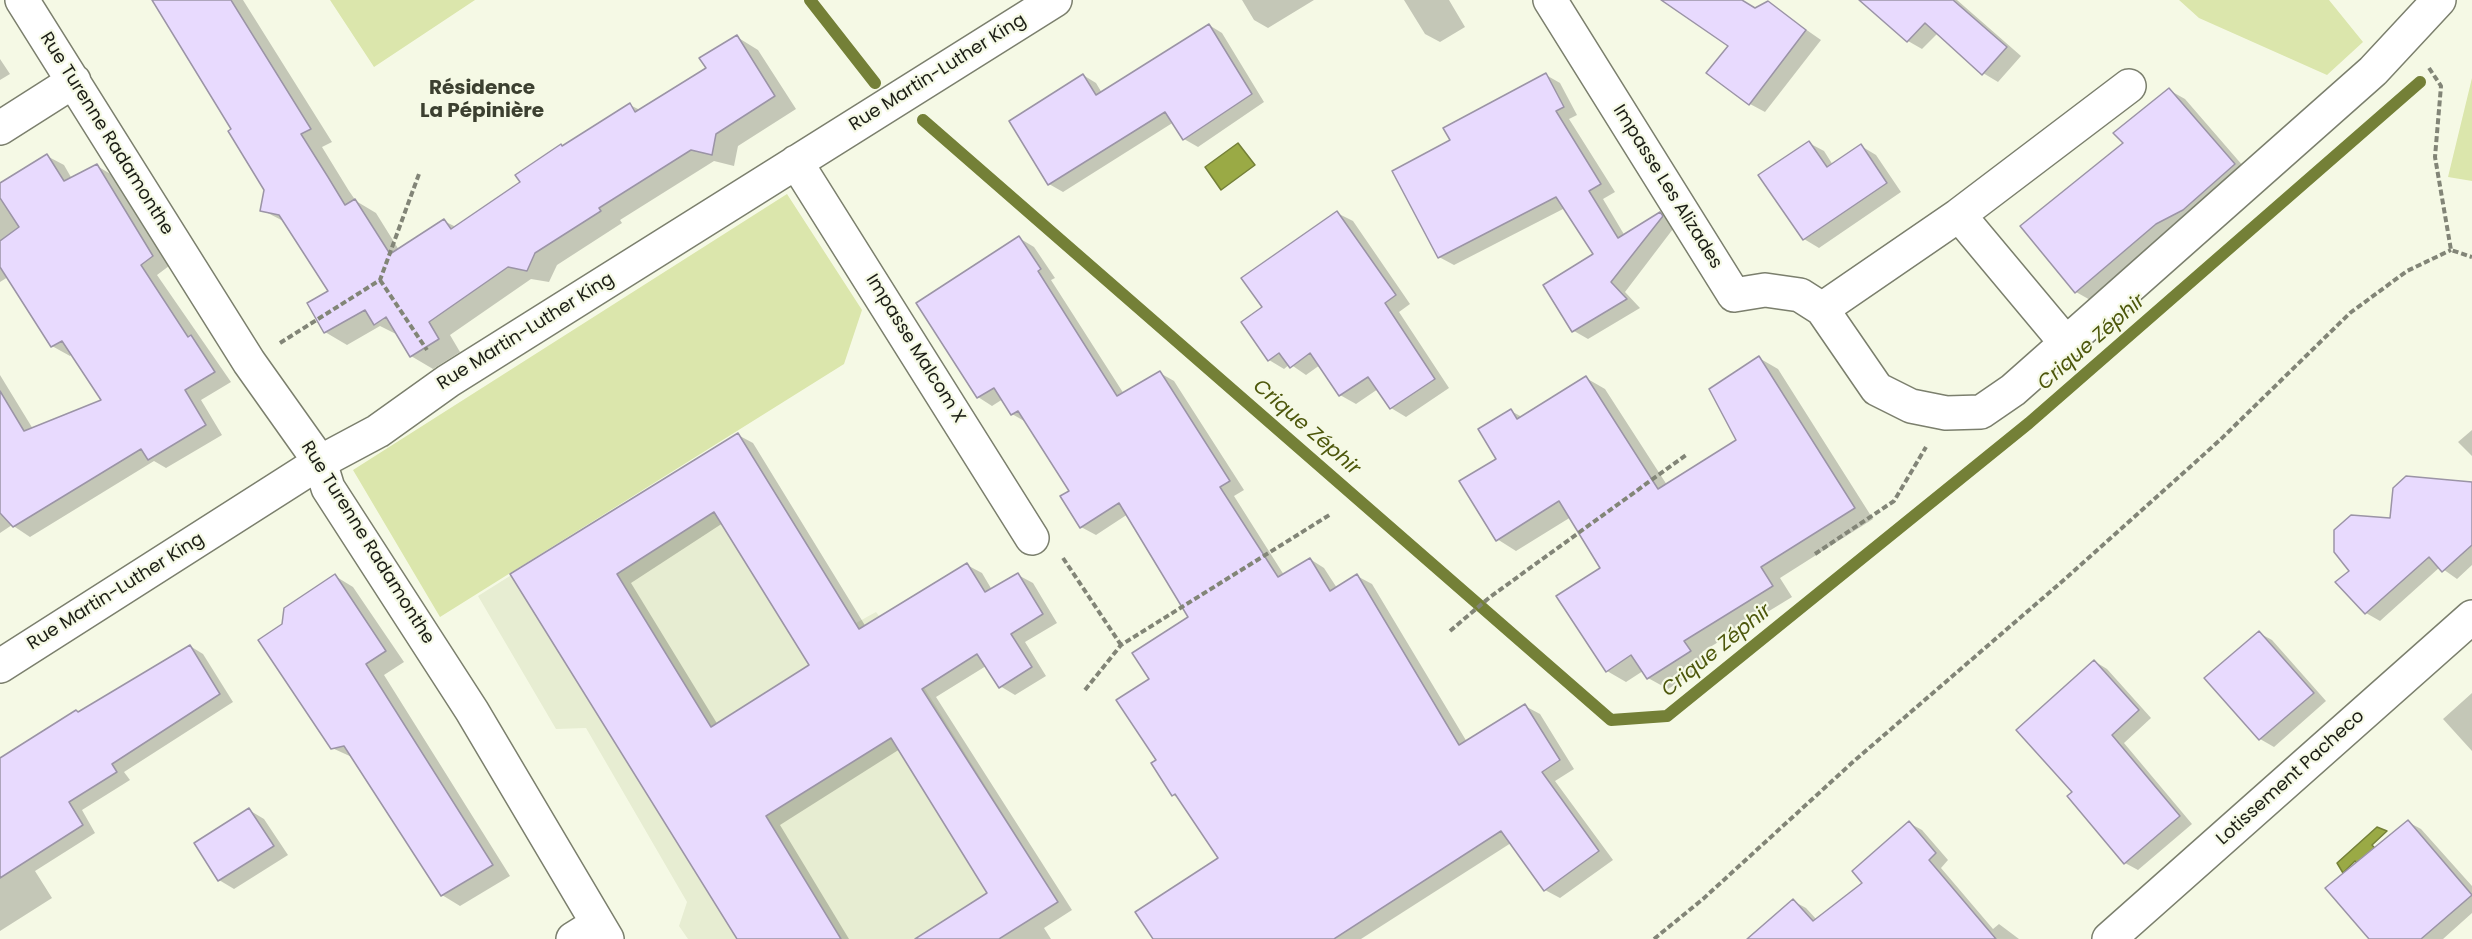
<!DOCTYPE html>
<html>
<head>
<meta charset="utf-8">
<style>
  body { margin:0 }
  canvas { display:block; background:#f5f9e5 }
</style>
</head>
<body>
<canvas width="2472" height="939"></canvas>
<script>
const ctx = document.querySelector('canvas').getContext('2d');
ctx.lineJoin = 'round';
function fillPath(path, color) {
  ctx.fillStyle = color;
  ctx.fill(path, 'evenodd');
}
function trace(path, color, width, dash) {
  ctx.strokeStyle = color;
  ctx.lineWidth = width;
  ctx.lineCap = dash ? 'butt' : 'round';
  ctx.setLineDash(dash || []);
  ctx.stroke(path);
}
function write(font, color, halo, rows, align = 'center') {
  ctx.font = font + ' Poppins,sans-serif';
  ctx.lineWidth = 4.5;
  ctx.setLineDash([]);
  ctx.textBaseline = 'middle';
  ctx.strokeStyle = halo;
  ctx.fillStyle = color;
  for (const [text, x, y, turn = 0] of rows) {
    ctx.save();
    ctx.translate(x, y);
    ctx.rotate((+turn || 0) * Math.PI / 180);
    ctx.textAlign = isNaN(turn) ? turn : align;
    if (halo) ctx.strokeText(text, 0, 0);
    ctx.fillText(text, 0, 0);
    ctx.restore();
  }
}
const built = new Path2D(`
  M738,433L856,623L876,612L882,620L1058,902L999,939H688L679,926L687,902L586,728L556,729L478,596Z`);
const green = new Path2D(`
  M330,0H475L374,67Z
  M2179,0H2329L2363,42L2327,75L2199,18Z
  M2472,78V181L2448,177Z
  M787,194L862,310L844,364L440,617L353,470Z`);
const water = new Path2D(`
  M1238,143L1255,165L1221,190L1205,167Z
  M2377,827L2387,831L2372,845L2393,868L2375,884L2355,861L2343,873L2337,863Z`);
const shadow = new Path2D(`
  M153,0H243L332,142L322,147L349,191L356,201L376,213L399,250L444,221L456,227L522,183L564,147L630,105L640,110L708,69L737,37L758,50L796,109L738,146L734,166L714,161L620,220L622,223L557,265L549,282L531,279L450,335L460,352L433,369L411,356L398,335L380,326L347,345L325,332L309,303L330,291L287,223L262,210L266,189L233,129Z
  M1242,0H1314L1268,28L1254,20Z
  M1404,0H1449L1465,27L1440,42L1425,34Z
  M1695,0H1742L1756,9L1768,3L1821,40L1765,112L1750,104L1730,46Z
  M1862,0H1957L2021,56L1998,82L1983,73L1938,33L1922,49L1908,41Z
  M1209,25L1222,33L1264,102L1198,147L1184,139L1174,122L1063,192L1049,184L1083,75L1096,83L1102,93Z
  M0,59L10,74L0,80Z
  M1546,75L1560,83L1577,115L1569,119L1615,192L1603,199L1625,236L1660,214L1676,225L1625,292L1640,308L1588,339L1574,331L1596,254L1565,208L1454,265L1439,257L1452,141Z
  M2169,90L2185,99L2250,174L2092,301L2076,292L2125,143Z
  M1809,143L1824,151L1833,165L1861,146L1876,155L1901,192L1819,248L1804,239Z
  M47,156L64,165L72,179L97,166L114,176L169,266L157,275L231,382L201,400L222,435L166,468L154,461L30,537L12,525L0,533V375L33,429L103,400L72,354L70,356L52,346L8,277L0,282V185Z
  M1337,213L1353,221L1410,304L1399,312L1449,388L1406,417L1391,408L1378,389L1356,404L1340,395L1320,365L1306,375L1290,364L1284,369L1269,360L1264,308Z
  M1019,238L1034,247L1055,278L1051,280L1124,394L1160,373L1174,381L1244,490L1234,496L1284,575L1310,559L1324,568L1337,588L1357,576L1372,584L1467,742L1525,706L1540,714L1574,769L1555,781L1613,860L1560,898L1545,890L1511,843L1361,939H1154L1220,859L1179,798L1173,795L1158,761L1151,679L1190,617L1128,514L1096,535L1081,527L1071,492L1026,422L1012,414L1003,399L992,406L978,397Z
  M1759,358L1778,369L1873,519L1780,578L1792,597L1702,652L1709,663L1668,689L1648,678L1643,671L1626,682L1607,671L1602,568L1571,517L1516,551L1497,539L1498,460L1511,411L1522,417L1586,378L1605,389L1667,485L1738,440Z
  M2472,430V456L2458,442Z
  M738,435L753,443L866,627L967,565L982,573L992,590L1018,575L1033,583L1057,623L1025,642L1046,676L1015,695L1000,686L986,666L936,697L1072,910L1044,928L1051,939H915L990,894L900,749L780,825L849,939H739L512,574ZM723,523L811,666L718,725L631,583Z
  M2472,483V565L2457,579L2440,567L2380,621L2366,613L2338,582L2351,571L2391,520Z
  M335,576L353,587L404,662L384,675L510,876L460,906L442,895L354,758L332,748L283,625Z
  M2259,633L2272,640L2326,701L2274,747L2260,739L2206,679Z
  M190,646L203,654L233,702L124,772L130,780L82,810L95,833L35,871L52,898L0,931V802Z
  M2094,661L2107,669L2151,718L2124,743L2192,824L2138,870L2125,863L2074,792Z
  M2472,693V751L2443,719Z
  M249,810L264,819L288,855L234,889L219,880Z
  M2408,822L2421,829L2472,886V913L2443,939H2372Z
  M1909,823L1922,830L1948,860L1941,868L1993,929L1999,924L2019,939H1749L1793,901L1806,908L1817,920L1864,883Z`);
const stream = new Path2D(`
  M810,0L875,83
  M923,120L1611,720L1667,716L2029,423L2420,82`);
const building = new Path2D(`
  M152,0H231L311,129L301,134L328,177L345,205L355,199L390,254L444,219L451,229L520,182L515,175L561,144L562,146L630,103L635,112L706,68L699,58L737,35L775,96L716,134L712,155L691,150L599,208L601,211L535,253L527,271L508,267L429,322L439,339L410,357L386,317L374,325L365,310L324,333L307,303L328,291L279,215L260,211L264,190L228,131L231,129Z
  M1661,0H1742L1755,8L1768,1L1806,30L1749,105L1706,73L1728,46Z
  M1859,0H1953L2007,47L1982,75L1925,23L1907,42Z
  M1209,24L1252,94L1183,140L1165,112L1048,185L1009,121L1083,74L1096,95Z
  M1546,73L1564,107L1556,111L1601,184L1589,191L1618,238L1660,212L1663,216L1611,282L1627,299L1572,332L1543,285L1593,254L1556,197L1438,258L1392,171L1450,140L1443,128Z
  M2169,88L2235,164L2183,210L2156,224L2075,293L2020,226L2123,143L2113,133Z
  M1809,141L1827,167L1861,144L1887,183L1803,240L1758,175Z
  M47,154L64,181L97,164L153,256L141,265L188,337L191,335L215,372L185,390L206,425L148,460L141,449L13,527L0,513V391L24,431L101,400L62,341L51,347L0,267V241L19,227L0,198V183Z
  M1337,211L1396,295L1385,303L1435,379L1390,409L1368,377L1339,396L1310,353L1290,368L1279,353L1268,361L1241,322L1262,307L1241,278Z
  M1019,236L1041,269L1038,271L1117,396L1160,371L1230,481L1220,487L1278,577L1310,558L1330,591L1357,574L1459,745L1525,704L1560,760L1542,772L1599,851L1544,891L1501,831L1334,939H1153L1135,912L1218,858L1175,794L1172,796L1151,763L1156,760L1116,700L1149,679L1132,653L1188,617L1119,503L1080,528L1060,496L1069,491L1018,411L1011,415L994,388L977,398L916,303Z
  M1759,356L1855,508L1761,567L1773,586L1684,641L1691,651L1647,679L1631,655L1606,672L1556,596L1600,568L1559,501L1496,541L1459,481L1496,459L1478,429L1511,409L1517,419L1586,376L1658,489L1736,440L1709,389Z
  M738,433L859,629L967,563L985,592L1018,573L1043,614L1011,634L1032,667L999,688L977,654L922,689L1058,902L999,939H915L987,893L891,738L766,816L841,939H737L510,574ZM714,512L809,665L711,727L617,574Z
  M2406,476L2472,482V545L2442,572L2429,557L2365,614L2335,582L2349,571L2334,552V530L2351,515L2390,518L2393,488Z
  M335,574L386,651L366,664L493,865L441,896L344,746L331,749L258,640L282,624L284,608Z
  M2259,631L2314,693L2259,740L2204,678Z
  M190,645L220,694L112,764L117,772L69,802L83,825L0,878V758L76,710L78,712Z
  M2094,660L2139,710L2112,735L2180,816L2124,864L2067,796L2072,792L2016,730Z
  M249,808L274,846L218,881L194,843Z
  M2408,820L2472,895L2421,939H2369L2325,888Z
  M1909,821L1936,853L1929,860L1996,939H1747L1793,899L1813,921L1862,883L1852,871Z`);
const path = new Path2D(`
  M2429,68L2441,86L2435,157L2451,250L2472,257
  M380,280L427,350
  M280,343L380,280L419,174
  M1815,554L1894,501L1926,447
  M1063,558L1121,645
  M1450,631L1490,597L1686,455
  M1085,690L1121,645L1331,514
  M1654,939L1703,899L1854,761L2065,579L2220,440L2350,313L2407,271L2451,250`);
const minor = new Path2D(`
  M22,0L249,362L320,462L328,488L472,711L607,939
  M1550,0L1734,295L1765,290L1800,295L1822,309L1877,389L1911,406L1946,413L1981,412L2013,390L2373,71L2439,0
  M0,128L74,81
  M796,162L1032,538
  M1959,215L2129,86
  M1822,309L1959,215L2066,343
  M0,666L320,462L378,431L448,381L1055,0
  M573,939L597,924
  M2109,939L2472,617`);
const streetNames = [
  ["Rue Martin-Luther King",938,73,-32],
  ["Rue Turenne Radamonthe",106,134,58],
  ["Impasse Les Alizades",1667,187,58],
  ["Rue Martin-Luther King",526,332,-32],
  ["Impasse Malcom X",915,349,58],
  ["Rue Turenne Radamonthe",367,543,58],
  ["Rue Martin-Luther King",116,592,-32],
  ["Lotissement Pacheco",2291,778,-42]
];
const neighbourhoodNames = [
  ["Résidence",482,89],
  ["La Pépinière",482,112]
];
const waterNames = [
  ["Crique Zéphir",2092,343,-41],
  ["Crique Zéphir",1306,428,41],
  ["Crique Zéphir",1717,651,-39]
];
fillPath(built, '#e7edd2');
fillPath(green, '#dbe6ac');
fillPath(water, '#9aaa45');
trace(water, '#748037', 1.5);
fillPath(shadow, '#0003');
trace(stream, '#748037', 12);
fillPath(building, '#e8dafe');
trace(building, '#9b94a6', 1.5);
trace(minor, '#7b7f6d', 36);
trace(path, '#828577', 4, [6, 3]);
trace(minor, '#fff', 33);
write('18px', '#1b1d15', '#f5f9e5', streetNames);
write('bold 20px', '#3c4030', '#f5f9e5', neighbourhoodNames);
write('italic 20px', '#4d570b', '#f5f9e5', waterNames);
</script>
</body>
</html>
